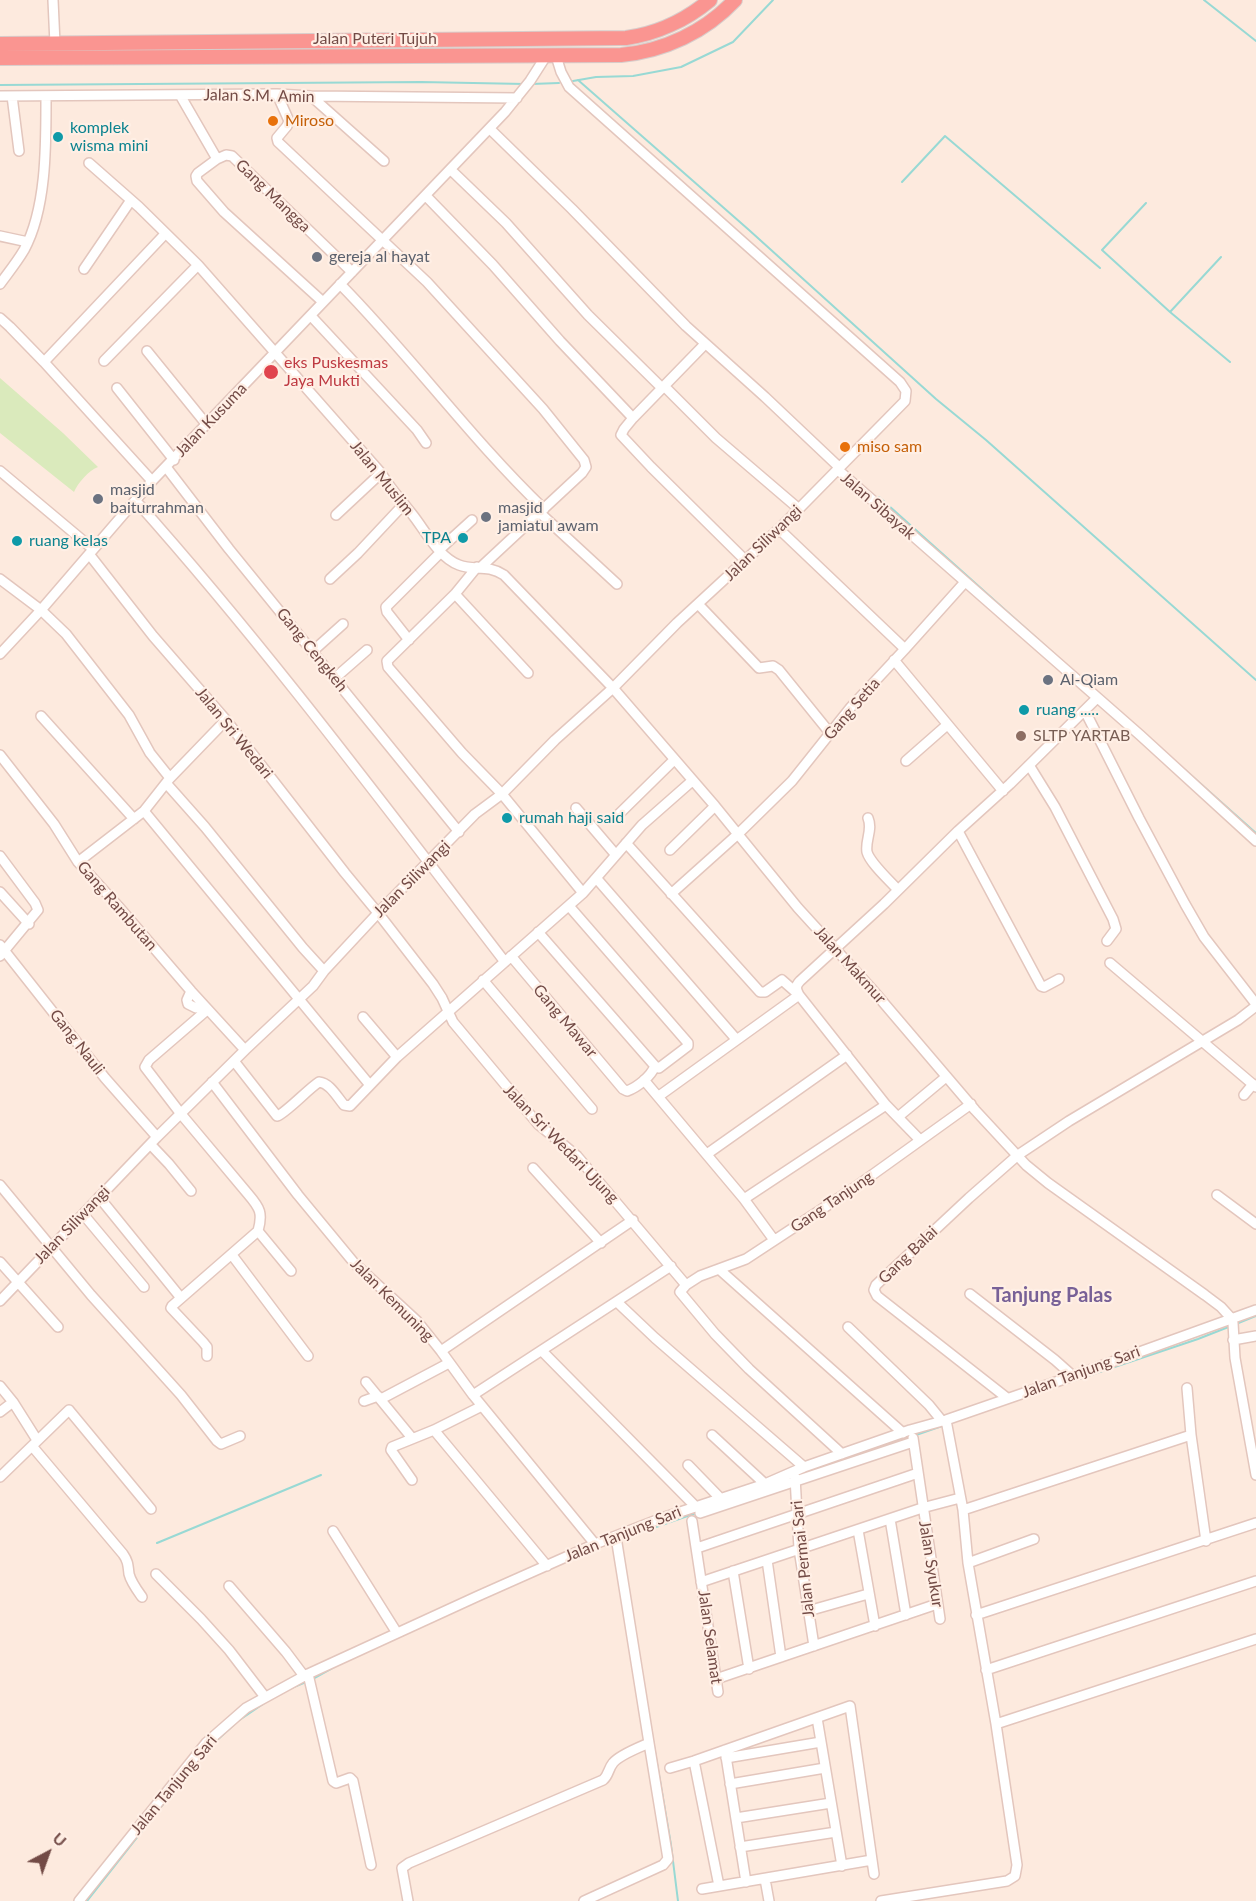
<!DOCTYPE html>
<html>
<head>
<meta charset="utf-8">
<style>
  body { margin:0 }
  #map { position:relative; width:1256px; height:1901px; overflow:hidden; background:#fdeade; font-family:Lato,sans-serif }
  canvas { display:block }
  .north { position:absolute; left:18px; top:1823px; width:60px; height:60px; -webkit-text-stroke:4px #ffefe5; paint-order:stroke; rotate:41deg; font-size:16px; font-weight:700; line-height:24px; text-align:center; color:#734b46 }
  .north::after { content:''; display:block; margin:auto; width:21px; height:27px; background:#734b46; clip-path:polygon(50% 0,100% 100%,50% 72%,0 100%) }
</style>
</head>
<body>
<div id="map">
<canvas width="1256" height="1901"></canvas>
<div class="north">U</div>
</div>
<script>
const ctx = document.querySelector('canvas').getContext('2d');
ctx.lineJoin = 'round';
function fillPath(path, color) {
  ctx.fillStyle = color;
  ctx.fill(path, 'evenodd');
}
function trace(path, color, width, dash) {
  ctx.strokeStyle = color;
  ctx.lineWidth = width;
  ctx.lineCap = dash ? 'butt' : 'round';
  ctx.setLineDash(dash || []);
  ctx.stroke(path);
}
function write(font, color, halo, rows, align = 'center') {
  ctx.font = font + ' Lato,sans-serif';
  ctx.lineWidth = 4.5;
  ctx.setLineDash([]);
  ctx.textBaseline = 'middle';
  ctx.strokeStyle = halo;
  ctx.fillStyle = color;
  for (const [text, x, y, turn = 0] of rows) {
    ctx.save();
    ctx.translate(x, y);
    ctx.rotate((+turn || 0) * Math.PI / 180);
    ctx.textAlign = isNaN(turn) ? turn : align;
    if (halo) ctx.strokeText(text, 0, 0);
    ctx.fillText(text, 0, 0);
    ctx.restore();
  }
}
const green = new Path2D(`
  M0,378L63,433L98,467C88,471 78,483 74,492L0,433Z`);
const stream = new Path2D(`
  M1204,0L1256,41
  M578,80L749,230L936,399L986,440L1256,680
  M573,81L596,77L633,76L681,67L733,42L773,0
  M531,84L559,83
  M0,85L421,82L525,84
  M902,182L945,136L1100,268
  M1146,203L1102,250L1170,312
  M1221,257L1170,312L1230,362
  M879,497L1079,676
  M1184,769L1256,833
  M1236,1324L1256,1316
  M1058,1386L1198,1339L1231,1326
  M916,1435L945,1425
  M862,1454L911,1437
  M619,1540L699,1512
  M157,1543L321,1475
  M575,1558L600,1547
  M313,1679L340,1664
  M289,1689L306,1682
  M648,1711L671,1845L678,1901
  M203,1753L238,1721L266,1702
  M87,1901L198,1760`);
const minor = new Path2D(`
  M53,0L55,44
  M277,94L289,121L287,126L277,138L278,142L427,282L543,409L584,460L586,467L582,473L481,567
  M180,95L217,159L198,173L196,176L197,181L224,212L323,302
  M0,96L277,94L311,96L517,98
  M12,96L19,151
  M311,96L384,161
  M490,129L572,209L686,326L765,397L840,468
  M217,159L226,155L232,156L352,272
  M89,163L139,207L198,265L381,473C390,488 401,500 412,514C425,530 438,557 459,565C474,571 487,564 504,575L613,688L715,806L798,908L871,988L975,1110L1026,1165L1048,1183L1205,1295L1221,1307L1231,1318L1233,1323L1235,1358L1256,1475
  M451,170L506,223L588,315L662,388
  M426,196L493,265L560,341L633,418
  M0,236L28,242
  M84,269L131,200
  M0,284C8,273 17,262 24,250C47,208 46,143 46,96
  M340,284C411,356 471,439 544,509
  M311,316L417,430L426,443
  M0,318L10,327L44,362L152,481
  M705,344L633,418L624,429L621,435L651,467L745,560
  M147,351L207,425
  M104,361L198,265
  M44,362L165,234
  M664,386L716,438L799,509
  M117,388L174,460
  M166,467L229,549L459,832
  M838,470L1140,735L1256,841
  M0,471L93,549
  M136,501C267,648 385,806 505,962
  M540,513L617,584
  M336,515L381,473
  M779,529L905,649
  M439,550L472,520
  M89,554L153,636L226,720L345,873L378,913L433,984L442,998L453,1022L538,1124L577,1156L686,1285
  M477,567L455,594L389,659L387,661L388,667L462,753L502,794L583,893
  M0,579L41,610L66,634L129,715L150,753L170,778
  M330,579L358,553L404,504
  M455,594L528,673
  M698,604L759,668L773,666L779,670L830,733
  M409,640L387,612L386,607L441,552
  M313,651L343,624
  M0,654L41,610L152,481L505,112L530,81L546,56
  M894,660L1003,791
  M335,678L367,650
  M1085,711L1139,818L1185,904L1204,937L1256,1004
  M41,716L134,819
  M0,755L54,824L78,862L118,906L191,991L245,1050
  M906,761L947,725
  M1029,765L1055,807L1113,919L1116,929L1107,941
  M166,783L205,827L303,948L324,971
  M576,808L616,855
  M144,811L369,1084
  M616,817L674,760
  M868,818C873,830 865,840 867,852C870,863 890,881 898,890
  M958,831L1041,986L1044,987L1059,979
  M626,843L760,992H765L782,980L799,995L886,1105L920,1140
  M670,850L715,806
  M0,856L35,903L38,910L0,956
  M78,862L144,811L170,778L226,720
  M597,879L736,1039
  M0,892L29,924
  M671,894L738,834L792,781L851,707L905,649L965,582
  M569,906L688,1043V1046L659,1068L655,1066
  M0,945L105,1078L157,1137
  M511,956L623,1089L627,1091C638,1087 651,1076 655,1066L538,932
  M1110,963L1256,1087
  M483,980L592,1109
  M191,991L187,1000L188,1004L196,1008L204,1006
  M799,995C796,989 795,986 800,981L884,904L958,831L1010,784L1097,698
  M363,1017L397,1057
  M234,1061L277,1116C286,1113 308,1089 319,1082C330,1083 337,1097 344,1105L350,1106L397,1057L583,893L642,825L692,781
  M644,1080L744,1199L774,1240
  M212,1082L298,1195L355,1264L417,1321L441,1351L473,1395L595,1544
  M1244,1095L1253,1084
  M659,1096L799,995
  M898,1117L946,1077
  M151,1145L169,1164L191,1191
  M707,1154L847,1055
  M533,1168L601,1243
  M0,1185L91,1295L181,1395L217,1441L221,1444L240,1436
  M1217,1195L1256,1224
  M99,1197L181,1298
  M744,1199L886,1105
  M83,1214L144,1287
  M258,1231L291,1271
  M232,1255L308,1356
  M0,1262L58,1327
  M720,1270L903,1433
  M970,1294L1055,1360L1073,1376
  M0,1301L157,1137L245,1050L313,986L324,971L378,913L475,814L502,794L555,740L613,688L677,623L779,529L905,401L906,391L900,382L569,87L561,72L556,56
  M617,1302L655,1338L804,1467
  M848,1327L929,1405L942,1421
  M1233,1340L1256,1336
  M441,1351L633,1220
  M542,1351L695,1506
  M207,1356V1347L203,1342L171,1308L172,1306L258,1231C263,1213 260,1208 248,1194L181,1114L145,1067L149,1060L207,1010
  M366,1382L412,1438
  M0,1386L13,1402L37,1440
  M473,1395L671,1266
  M1007,1398L877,1296L874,1290L876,1285L969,1198L1018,1155L1069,1121L1238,1020L1256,1006
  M381,1399L449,1363
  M364,1401L378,1396
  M0,1412L13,1402
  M946,1420L963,1510L968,1563L996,1724L1256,1639
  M434,1430L547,1566
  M712,1435L765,1484
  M1191,1435L1206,1541
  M913,1438L940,1619
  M32,1446L123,1554C128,1561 128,1565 129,1574C131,1582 137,1590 142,1597
  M842,1454L749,1369L715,1334L680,1292L686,1285L700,1276L746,1259L854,1188L971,1104
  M688,1465L720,1498
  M0,1477L69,1410L151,1509
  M795,1477L799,1549L814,1646
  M412,1480L391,1450L392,1447L434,1430L482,1406
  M963,1510L1191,1435L1187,1388
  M700,1513L913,1442
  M890,1519L906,1615
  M692,1521L718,1692
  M858,1530L875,1626
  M333,1531L397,1633
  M697,1548L918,1473
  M767,1560L781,1657
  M968,1563L1034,1539
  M733,1571L749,1669
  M156,1574L201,1619L229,1650L265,1697
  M701,1582L922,1508L960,1498
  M229,1586L286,1652L304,1676
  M808,1611L868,1594
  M976,1615L1256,1523
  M986,1670L1256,1581
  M308,1674L333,1781L336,1783L350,1778L353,1781L371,1865
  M716,1679L937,1604
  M817,1718L842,1866
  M725,1750L746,1882
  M726,1758L821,1742
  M694,1761L719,1886
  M670,1768L694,1761L850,1706L874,1874
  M730,1784L825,1768
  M736,1818L831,1803
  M740,1847L836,1832
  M765,1879L769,1901
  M702,1889L872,1860
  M79,1901L206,1743L246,1708L308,1674L478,1596L595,1544L662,1518L765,1484L804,1467L910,1430L946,1420L1073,1376L1256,1310
  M408,1901L402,1868L409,1863L603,1780C609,1775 608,1769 613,1763C619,1755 640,1747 649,1743L616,1537
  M584,1901L663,1865L668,1859L649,1743
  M881,1901L1007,1881L1015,1876L1017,1865L996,1724`);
const highway = new Path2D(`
  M0,44L626,38C656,34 686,20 710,0
  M0,58L621,55C664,51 705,32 735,0`);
const markers = [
  [273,121,6,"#e8710a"],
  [58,137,6,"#0f9aa8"],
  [317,257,6,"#6b7280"],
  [271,372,8,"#e0444e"],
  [845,447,6,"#e8710a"],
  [98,499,6,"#6b7280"],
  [486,517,6,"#6b7280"],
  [463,538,6,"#0f9aa8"],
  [17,541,6,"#0f9aa8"],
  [1048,680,6,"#6b7280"],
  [1024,710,6,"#0f9aa8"],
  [1021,736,6,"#8d6e63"],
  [507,818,6,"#0f9aa8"]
];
const streetNames = [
  ["Jalan Puteri Tujuh",375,39],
  ["Jalan S.M. Amin",259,96,1],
  ["Gang Mangga",273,196,44],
  ["Jalan Kusuma",211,420,-46],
  ["Jalan Muslim",382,478,51],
  ["Jalan Sibayak",878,506,41],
  ["Jalan Siliwangi",763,543,-44],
  ["Gang Cengkeh",312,650,51],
  ["Gang Setia",852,709,-49],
  ["Jalan Sri Wedari",234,733,51],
  ["Jalan Siliwangi",412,879,-45],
  ["Gang Rambutan",117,906,49],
  ["Jalan Makmur",850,965,48],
  ["Gang Mawar",565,1021,50],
  ["Gang Nauli",77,1042,52],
  ["Jalan Sri Wedari Ujung",561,1144,46],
  ["Gang Tanjung",832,1202,-34],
  ["Jalan Siliwangi",72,1225,-46],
  ["Gang Balai",908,1255,-44],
  ["Jalan Kemuning",392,1300,45],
  ["Jalan Tanjung Sari",1081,1372,-20],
  ["Jalan Tanjung Sari",623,1534,-22],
  ["Jalan Permai Sari",803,1559,-96],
  ["Jalan Syukur",931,1564,81],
  ["Jalan Selamat",710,1637,82],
  ["Jalan Tanjung Sari",174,1785,-50]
];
const foodNames = [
  ["Miroso",285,121],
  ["miso sam",857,447]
];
const cultureNames = [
  ["komplek",70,128],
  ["wisma mini",70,146],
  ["TPA",451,538,"right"],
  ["ruang kelas",29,541],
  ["ruang .....",1036,710],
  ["rumah haji said",519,818]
];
const worshipNames = [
  ["gereja al hayat",329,257],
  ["masjid",110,490],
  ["baiturrahman",110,508],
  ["masjid",498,508],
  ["jamiatul awam",498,526],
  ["Al-Qiam",1060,680]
];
const healthNames = [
  ["eks Puskesmas",284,363],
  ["Jaya Mukti",284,381]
];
const educationNames = [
  ["SLTP YARTAB",1033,736]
];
const quarterNames = [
  ["Tanjung Palas",1052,1296]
];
fillPath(green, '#daeabc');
trace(stream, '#98d9d4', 2);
trace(minor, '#e3c6bd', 12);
trace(highway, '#d8cdcb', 16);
trace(minor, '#fff', 9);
trace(highway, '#fa9591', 14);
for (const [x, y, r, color] of markers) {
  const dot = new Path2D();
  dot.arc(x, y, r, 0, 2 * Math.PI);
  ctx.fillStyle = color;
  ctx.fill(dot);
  trace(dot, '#ffefe5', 2);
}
write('16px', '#734b46', '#ffefe5', streetNames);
write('16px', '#c56008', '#ffefe5', foodNames, 'left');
write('16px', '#0d838f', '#ffefe5', cultureNames, 'left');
write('16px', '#5b616d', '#ffefe5', worshipNames, 'left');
write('16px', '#be3a42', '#ffefe5', healthNames, 'left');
write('16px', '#785e54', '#ffefe5', educationNames, 'left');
write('bold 20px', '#786197', '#ffefe5', quarterNames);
</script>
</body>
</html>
